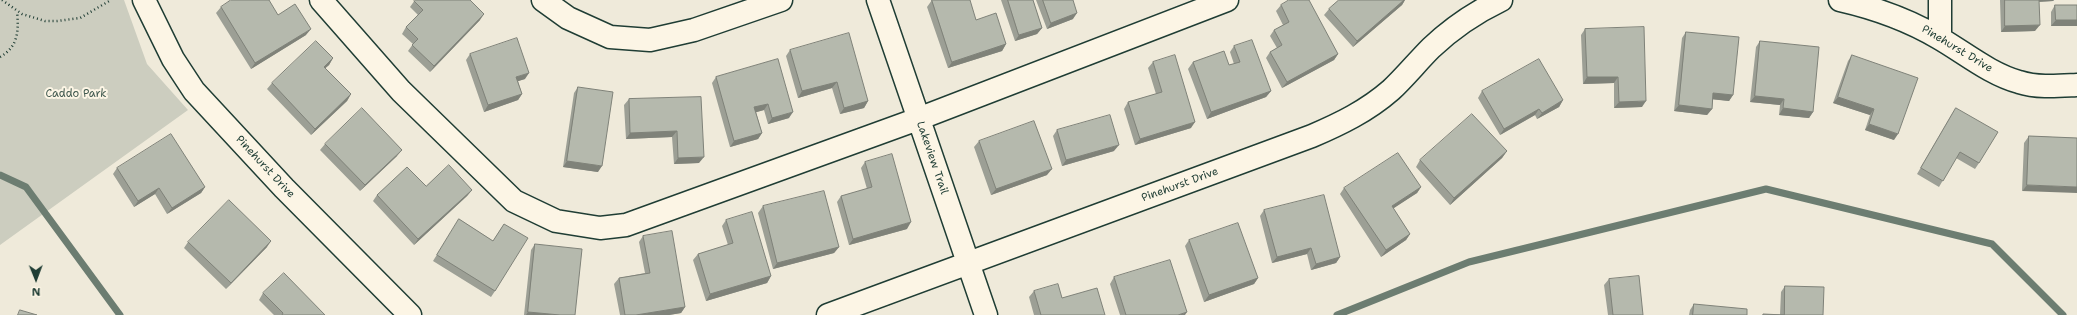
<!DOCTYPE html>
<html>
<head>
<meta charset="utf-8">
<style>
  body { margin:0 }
  #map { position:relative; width:2077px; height:315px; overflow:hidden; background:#efeada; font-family:"Shantell Sans",sans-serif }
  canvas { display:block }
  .north { position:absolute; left:16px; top:259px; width:40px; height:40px; -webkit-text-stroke:3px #fcf5e5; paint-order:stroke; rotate:179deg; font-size:11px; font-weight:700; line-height:16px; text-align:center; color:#1f3d34 }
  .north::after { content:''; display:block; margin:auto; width:14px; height:18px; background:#1f3d34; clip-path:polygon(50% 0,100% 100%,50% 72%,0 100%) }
</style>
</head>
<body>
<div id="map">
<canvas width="2077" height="315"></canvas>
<div class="north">N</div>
</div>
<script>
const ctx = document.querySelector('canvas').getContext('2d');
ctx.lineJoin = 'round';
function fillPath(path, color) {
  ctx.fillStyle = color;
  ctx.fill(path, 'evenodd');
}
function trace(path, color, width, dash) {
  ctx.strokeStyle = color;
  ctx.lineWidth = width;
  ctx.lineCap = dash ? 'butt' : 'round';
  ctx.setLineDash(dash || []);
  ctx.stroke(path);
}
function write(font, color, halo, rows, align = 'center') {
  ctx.font = font + ' "Shantell Sans",sans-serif';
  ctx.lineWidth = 4;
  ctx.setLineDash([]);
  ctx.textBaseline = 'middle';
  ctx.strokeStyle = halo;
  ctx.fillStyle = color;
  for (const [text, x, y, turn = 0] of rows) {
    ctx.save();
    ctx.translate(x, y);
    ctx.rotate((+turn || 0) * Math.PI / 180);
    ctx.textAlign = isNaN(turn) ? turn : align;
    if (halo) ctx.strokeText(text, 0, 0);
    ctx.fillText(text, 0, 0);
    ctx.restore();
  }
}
const green = new Path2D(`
  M0,0H124L147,64L188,110L0,245Z`);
const stream = new Path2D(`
  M0,175L26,187L120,315
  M1337,315L1469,262L1766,189L1992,244L2063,315`);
const path = new Path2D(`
  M2,0L22,14L45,21H57L80,18L111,0
  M0,57C18,47 19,31 17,12`);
const minor = new Path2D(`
  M144,0L173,59L194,91L284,188L410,315
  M321,0L401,91L514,201L556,221L600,228L626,225L918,119L1227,0
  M543,0L568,18L610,37L650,40L694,30L781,0
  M878,0L986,315
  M1840,0C1875,8 1907,19 1939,38C1965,53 1990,74 2019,82C2038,88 2058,86 2077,85
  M1940,0V38
  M828,315L1312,136C1340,124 1367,111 1391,90C1405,77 1417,62 1431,48C1451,29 1476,12 1501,0`);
const wall = new Path2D(`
  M415,0L480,20L430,72L408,51L413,44L402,34L406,27L418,15L410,7Z
  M932,0L976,20L1006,44L1002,51L948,68L927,7Z
  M1001,0H1033L1042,28L1037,34L1015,41Z
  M1036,0H1073V19L1047,29Z
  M1339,0H1405L1402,5L1353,47L1324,15L1329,9Z
  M2000,0H2054L2053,1L2039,2L2035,31L2001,32Z
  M1281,5L1338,54L1334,60L1282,88L1266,58L1270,52L1277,48L1270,36L1274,30L1283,25L1276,11Z
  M2055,5H2077V26H2051V12Z
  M221,7L278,15L306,35L251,69L216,13Z
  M1585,29L1642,107L1614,108V83L1583,84L1581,35Z
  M1686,32L1733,95L1729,101L1713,99L1712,109L1707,115L1674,111L1682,38Z
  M1760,41L1813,112L1809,118L1779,115L1780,105L1750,102L1756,47Z
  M1234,46L1271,91L1266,97L1207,119L1188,69L1193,62L1229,65L1234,64L1230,52Z
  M790,50L868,101L864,108L840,114L832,88L798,98L786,56Z
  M470,54L525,79L518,81L522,94L518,100L484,112L466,60Z
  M1852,55L1894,140L1865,130L1870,115L1833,103L1848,61Z
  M333,58L329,65L325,68L351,94L347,101L311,135L267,89L272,83Z
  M778,59L789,118L768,124L764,110L756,112L762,133L758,139L730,147L712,83L716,77Z
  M1153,62L1191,128L1135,145L1124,109L1128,102L1156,94L1148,68Z
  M578,87L598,172L563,167L574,93Z
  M1482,91L1563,100L1559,107L1537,119L1535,115L1500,135L1478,98Z
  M701,97L699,163L674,164L672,137L626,139L624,105L629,99Z
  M1956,108L1979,163L1975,169L1956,158L1939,187L1917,174L1952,114Z
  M1057,130L1114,151L1062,166L1053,136Z
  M2029,136L2077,138L2022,191L2024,143Z
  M979,141L1047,175L991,195L974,147Z
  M325,144L397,156L360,191L320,150Z
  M1507,151L1502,158L1450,205L1416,167L1420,160Z
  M865,162L907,229L849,245L837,202L841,196L867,189L861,168Z
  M117,168L205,187L201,193L167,214L155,194L134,207L113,174Z
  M426,186L472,190L467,196L414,245L373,201L377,195Z
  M1421,187L1417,193L1393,208L1410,234L1406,240L1381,257L1340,194L1344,188Z
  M763,206L839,247L834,253L773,269L758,213Z
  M1264,210L1340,257L1336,263L1311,270L1307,254L1272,263L1260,216Z
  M459,219L493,241L504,224L495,291L491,297L433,261Z
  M726,220L771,276L767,283L706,301L693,260L698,254L728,245L722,226Z
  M643,236L685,307L681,313L669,315H620L614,284L619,278L645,273L639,242Z
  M1189,240L1258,278L1254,284L1204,302L1185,246Z
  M188,242L267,247L226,289L184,248Z
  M535,244L575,315H524L531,250Z
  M1114,277L1185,315H1120L1110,284Z
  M1609,279L1643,315H1608L1604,285Z
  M1785,286L1823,315H1762L1763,314L1780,315L1781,292Z
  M1034,291L1062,298L1105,315H1034L1029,297Z
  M263,293L325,315H274L259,300Z
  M1694,304L1747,315H1689L1690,310Z`);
const shadedWall = new Path2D(`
  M1404,0H1405L1402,5L1353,47L1357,41Z
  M2036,0H2054L2053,1L2035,2Z
  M1077,13L1073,19L1047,29L1051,23Z
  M484,14L480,20L430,72L434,66Z
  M2056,20H2077V26H2051Z
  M2040,25L2035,31L2001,32L2005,26Z
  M1042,28L1037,34L1015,41L1019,35Z
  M311,29L306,35L251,69L255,63Z
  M1006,44L1002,51L948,68L952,62Z
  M1338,54L1334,60L1282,88L1287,82Z
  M333,58L329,65L320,73L324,67Z
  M529,73L525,79L512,83L516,77Z
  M1587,77H1618L1614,83L1583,84Z
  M837,82L832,88L798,98L802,91Z
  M1271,91L1266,97L1207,119L1211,112Z
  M1713,93L1733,95L1729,101L1709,99Z
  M351,94L347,101L311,135L315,129Z
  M522,94L518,100L484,112L488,105Z
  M1755,96L1784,99L1780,105L1750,102Z
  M1838,97L1874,109L1870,115L1833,103Z
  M1563,100L1559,107L1537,119L1542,113Z
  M868,101L864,108L840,114L844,108Z
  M1646,101L1642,107L1614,108L1619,102Z
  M768,104L764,110L750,114L754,107Z
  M1679,105L1712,109L1707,115L1674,111Z
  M1783,108L1813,112L1809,118L1779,115Z
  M1539,109L1535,115L1500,135L1504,129Z
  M793,112L789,118L768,124L772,118Z
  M1195,122L1191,128L1135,145L1140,139Z
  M1869,124L1898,134L1894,140L1865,130Z
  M677,131L672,137L626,139L630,133Z
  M762,133L758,139L730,147L734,141Z
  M1119,145L1114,151L1062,166L1066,160Z
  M402,150L397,156L360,191L365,185Z
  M1507,151L1502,158L1450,205L1454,198Z
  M704,157L699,163L674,164L678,158Z
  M567,161L602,166L598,172L563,167Z
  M1052,169L1047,175L991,195L996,189Z
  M2027,185L2077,187V193L2022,191Z
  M205,187L201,193L167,214L172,208Z
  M1421,187L1417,193L1388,212L1392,206Z
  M159,188L155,194L134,207L138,201Z
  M472,190L467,196L414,245L418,239Z
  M911,222L907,229L849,245L853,239Z
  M1410,234L1406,240L1381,257L1386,250Z
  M271,241L267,247L226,289L231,283Z
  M839,247L834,253L773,269L777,263Z
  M1311,248L1307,254L1272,263L1277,257Z
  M1340,257L1336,263L1311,270L1316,264Z
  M771,276L767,283L706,301L710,294Z
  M1258,278L1254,284L1204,302L1209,295Z
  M685,307L681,313L669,315H636Z
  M528,312L560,315H526Z
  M1187,312L1185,315H1178Z`);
const building = new Path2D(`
  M231,0H269L278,15L295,4L311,29L255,63L221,7Z
  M415,0H470L484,14L434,66L412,45L418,39L406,27L423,10L414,1Z
  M932,0H970L976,20L996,13L1006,44L952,62Z
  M1008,0H1033L1042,28L1019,35Z
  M1043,0H1073L1077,13L1051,23Z
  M1289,0H1309L1338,54L1287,82L1270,52L1282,45L1274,30L1289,22L1281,5Z
  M1339,0H1404L1357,41L1329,9Z
  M2005,0H2039L2040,25L2005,26Z
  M2055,5H2077V20H2056Z
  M1644,27L1646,101L1619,102L1618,77H1587L1585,29Z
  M1686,32L1739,37L1733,95L1713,93L1712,109L1679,105Z
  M849,33L868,101L844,108L837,82L802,91L790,50Z
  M517,38L529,73L516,77L522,94L488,105L470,54Z
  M1252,40L1271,91L1211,112L1193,62L1224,51L1229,65L1240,62L1234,46Z
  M316,41L333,58L324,67L351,94L315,129L272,83Z
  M1760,41L1819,47L1813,112L1783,108L1784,99L1755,96Z
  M1175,55L1195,122L1140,139L1128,102L1162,92L1153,62Z
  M1852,55L1918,78L1898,134L1869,124L1874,109L1838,97Z
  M778,59L793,112L772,118L768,104L754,107L762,133L734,141L716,77Z
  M1539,59L1563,100L1542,113L1539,109L1504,129L1482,91Z
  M578,87L613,92L602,166L567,161Z
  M701,97L704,157L678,158L677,131L630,133L629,99Z
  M362,108L402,150L365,185L325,144Z
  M1956,108L1998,132L1979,163L1960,152L1943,181L1921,168Z
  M1472,114L1507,151L1454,198L1420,160Z
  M1110,115L1119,145L1066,160L1057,130Z
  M1034,121L1052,169L996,189L979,141Z
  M171,134L205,187L172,208L159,188L138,201L117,168Z
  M2029,136L2077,138V187L2027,185Z
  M1398,153L1421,187L1392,206L1410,234L1386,250L1344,188Z
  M892,154L911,222L853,239L841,196L872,187L865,162Z
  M449,165L472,190L418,239L377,195L407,167L426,186Z
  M824,191L839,247L777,263L763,206Z
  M1324,195L1340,257L1316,264L1311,248L1277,257L1264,210Z
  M229,200L271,241L231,283L188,242Z
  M752,212L771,276L710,294L698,254L733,243L726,220Z
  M459,219L493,241L504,224L528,238L495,291L437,255Z
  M1238,223L1258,278L1209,295L1189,240Z
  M672,231L685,307L636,315H625L619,278L650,273L643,236Z
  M535,244L582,249L575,315H560L528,312Z
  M1170,260L1187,312L1178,315H1126L1114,277Z
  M284,273L325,315H282L283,313L263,293Z
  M1639,276L1643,315H1613L1609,279Z
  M1058,284L1062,298L1097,288L1105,315H1041L1034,291Z
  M1785,286L1824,287L1823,315H1763V314L1784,315Z
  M1694,304L1747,309V315H1693Z
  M20,310L37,315H18Z`);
const streetNames = [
  ["Pinehurst Drive",1957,49,31],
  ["Lakeview Trail",932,158,71],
  ["Pinehurst Drive",265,167,47],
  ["Pinehurst Drive",1180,185,-20]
];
const parkNames = [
  ["Caddo Park",76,94]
];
fillPath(green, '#cccdbf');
trace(stream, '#6c7d71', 7);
trace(minor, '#1f3d34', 25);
trace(path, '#1f3d34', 2.5, [1, 3]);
trace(minor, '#fcf5e5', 22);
fillPath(wall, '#9c9f95');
fillPath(shadedWall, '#7f8279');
fillPath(building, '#b5b9ad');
trace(building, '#7f8279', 1);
write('11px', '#1f3d34', '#fcf5e5', streetNames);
write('11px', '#425a50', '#fcf5e5', parkNames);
</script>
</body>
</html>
